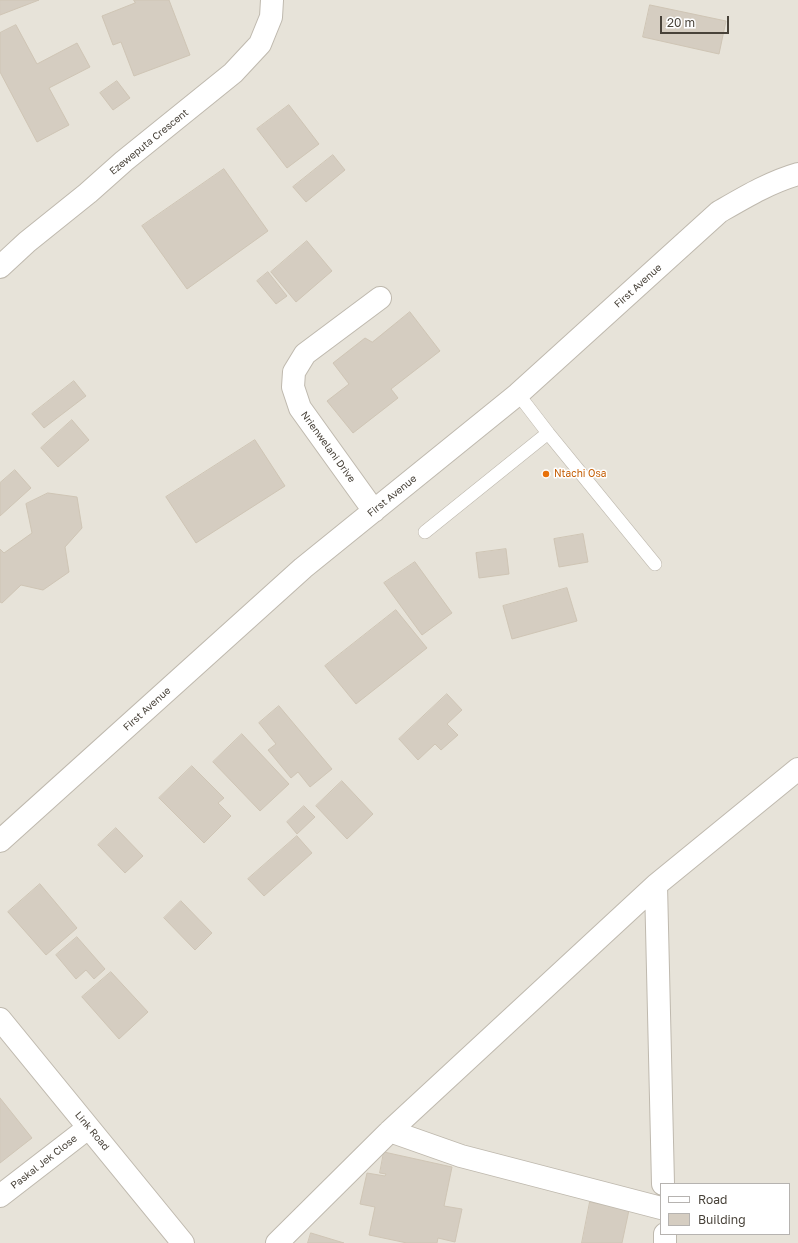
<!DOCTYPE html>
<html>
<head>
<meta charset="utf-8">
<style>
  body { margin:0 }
  #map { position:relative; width:798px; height:1243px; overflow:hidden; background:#f4f1eb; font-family:"Golos Text",sans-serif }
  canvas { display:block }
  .legend { position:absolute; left:660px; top:1183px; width:130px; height:52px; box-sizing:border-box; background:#fff; border:1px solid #b6b3b0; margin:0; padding:5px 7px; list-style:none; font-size:12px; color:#484239 }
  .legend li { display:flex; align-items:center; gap:8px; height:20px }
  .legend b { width:20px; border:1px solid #b6b3b0 }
  .scale { position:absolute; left:660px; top:16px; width:69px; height:18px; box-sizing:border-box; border:2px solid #484239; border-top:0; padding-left:5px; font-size:12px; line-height:14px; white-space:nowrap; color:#484239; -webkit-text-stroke:3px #fff; paint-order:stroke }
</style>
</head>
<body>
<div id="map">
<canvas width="798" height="1243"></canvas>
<ul class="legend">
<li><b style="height:5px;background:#fff"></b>Road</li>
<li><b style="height:11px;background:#d5cdc1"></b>Building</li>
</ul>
<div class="scale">20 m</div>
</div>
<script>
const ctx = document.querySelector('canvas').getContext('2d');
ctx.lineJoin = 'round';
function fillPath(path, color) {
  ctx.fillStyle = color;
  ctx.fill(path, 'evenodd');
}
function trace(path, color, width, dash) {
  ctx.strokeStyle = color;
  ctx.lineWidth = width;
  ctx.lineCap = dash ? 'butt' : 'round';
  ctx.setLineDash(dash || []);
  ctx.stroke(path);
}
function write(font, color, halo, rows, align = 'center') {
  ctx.font = font + ' "Golos Text",sans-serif';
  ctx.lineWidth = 3;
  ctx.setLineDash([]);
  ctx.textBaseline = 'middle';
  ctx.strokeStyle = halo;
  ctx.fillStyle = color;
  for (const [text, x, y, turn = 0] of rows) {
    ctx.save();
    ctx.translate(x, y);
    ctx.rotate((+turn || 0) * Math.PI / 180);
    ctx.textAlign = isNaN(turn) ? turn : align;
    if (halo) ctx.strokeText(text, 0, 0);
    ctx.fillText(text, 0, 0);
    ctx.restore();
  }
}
const residential = new Path2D(`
  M0,0H798V1243H0ZM661,1184H789V1234H661Z`);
const building = new Path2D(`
  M0,0H39L0,15Z
  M134,0H169L190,55L134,76L121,42L113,45L102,16L135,3Z
  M650,5L726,21L719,54L643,37Z
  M16,25L37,64L77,43L90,67L49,88L69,125L37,142L0,72V33Z
  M117,81L130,98L113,110L100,93Z
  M289,105L319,144L287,168L257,129Z
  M333,155L345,170L306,202L293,187Z
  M224,169L268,231L187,289L142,226Z
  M307,241L332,271L296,302L271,272Z
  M268,272L287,296L276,304L257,281Z
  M410,312L440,351L391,389L398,398L353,433L327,401L349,384L333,363L365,338L372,342Z
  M74,381L86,396L44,428L32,414Z
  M72,420L89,440L58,467L41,448Z
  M255,440L285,486L196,543L166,497Z
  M15,470L31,488L0,516V483Z
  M48,493L77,497L82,528L65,547L69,572L43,590L21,585L2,603L0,602V549L4,553L32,533L26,504Z
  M583,534L588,562L559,567L554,539Z
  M506,549L509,574L479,578L476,553Z
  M415,562L452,613L422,635L384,583Z
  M567,588L577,621L512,639L503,606Z
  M396,610L427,648L356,704L325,666Z
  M447,694L462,710L447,724L458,735L441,750L435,744L418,760L399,739Z
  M279,706L332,769L310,787L298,772L291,778L268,750L276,744L259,723Z
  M242,734L289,784L260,811L213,762Z
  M192,766L224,798L218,803L231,816L204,843L159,798Z
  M342,781L373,814L347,839L316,806Z
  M304,806L315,817L297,834L287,822Z
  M116,828L143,856L125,873L98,845Z
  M297,836L312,853L264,896L248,879Z
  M40,884L77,928L46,955L8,912Z
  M181,901L212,933L195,950L164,918Z
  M77,937L105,969L94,979L86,970L76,979L56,955Z
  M111,972L148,1012L119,1039L82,997Z
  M0,1098L32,1138L0,1163Z
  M384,1152L452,1167L444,1206L462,1209L455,1242L438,1238L437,1243H407L369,1235L375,1207L360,1204L367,1173L385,1176L386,1174L380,1173Z
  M590,1202L629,1210L622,1243H582Z
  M311,1233L344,1243H308Z`);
const lane = new Path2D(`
  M518,394L548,433L655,564
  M425,532L548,433`);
const street = new Path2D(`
  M0,267L27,242L88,193L124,161L233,73L260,44L271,17L272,0
  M374,511L300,408L293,387L294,372L305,354L380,298
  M0,841L303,568L518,394L719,212C745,197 770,182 798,174
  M656,885L663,1184
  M0,1019L183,1243
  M390,1131L461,1156L661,1208
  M0,1196L88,1128
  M665,1234V1243
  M277,1243L390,1131L656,885L798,769`);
const markers = [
  [546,474,4,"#e8710a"]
];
const streetNames = [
  ["Ezeweputa Crescent",149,142,-39],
  ["First Avenue",638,286,-42],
  ["Nrienwelani Drive",328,447,54],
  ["First Avenue",392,496,-39],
  ["First Avenue",147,709,-42],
  ["Link Road",92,1131,50],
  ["Paskal Jek Close",44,1162,-38]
];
const foodNames = [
  ["Ntachi Osa",554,474]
];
fillPath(residential, '#e7e3d9');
fillPath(building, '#d5cdc1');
trace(building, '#cfc5b5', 1);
trace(lane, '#bfb9ae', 14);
trace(street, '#bfb9ae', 24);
trace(lane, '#fff', 13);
trace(street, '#fff', 22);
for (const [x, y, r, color] of markers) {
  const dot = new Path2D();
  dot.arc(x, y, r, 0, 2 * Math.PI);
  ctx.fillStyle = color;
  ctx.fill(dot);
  trace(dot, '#fff', 1.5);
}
write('10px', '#484239', '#fff', streetNames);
write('10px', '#c56008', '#fff', foodNames, 'left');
</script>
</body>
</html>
